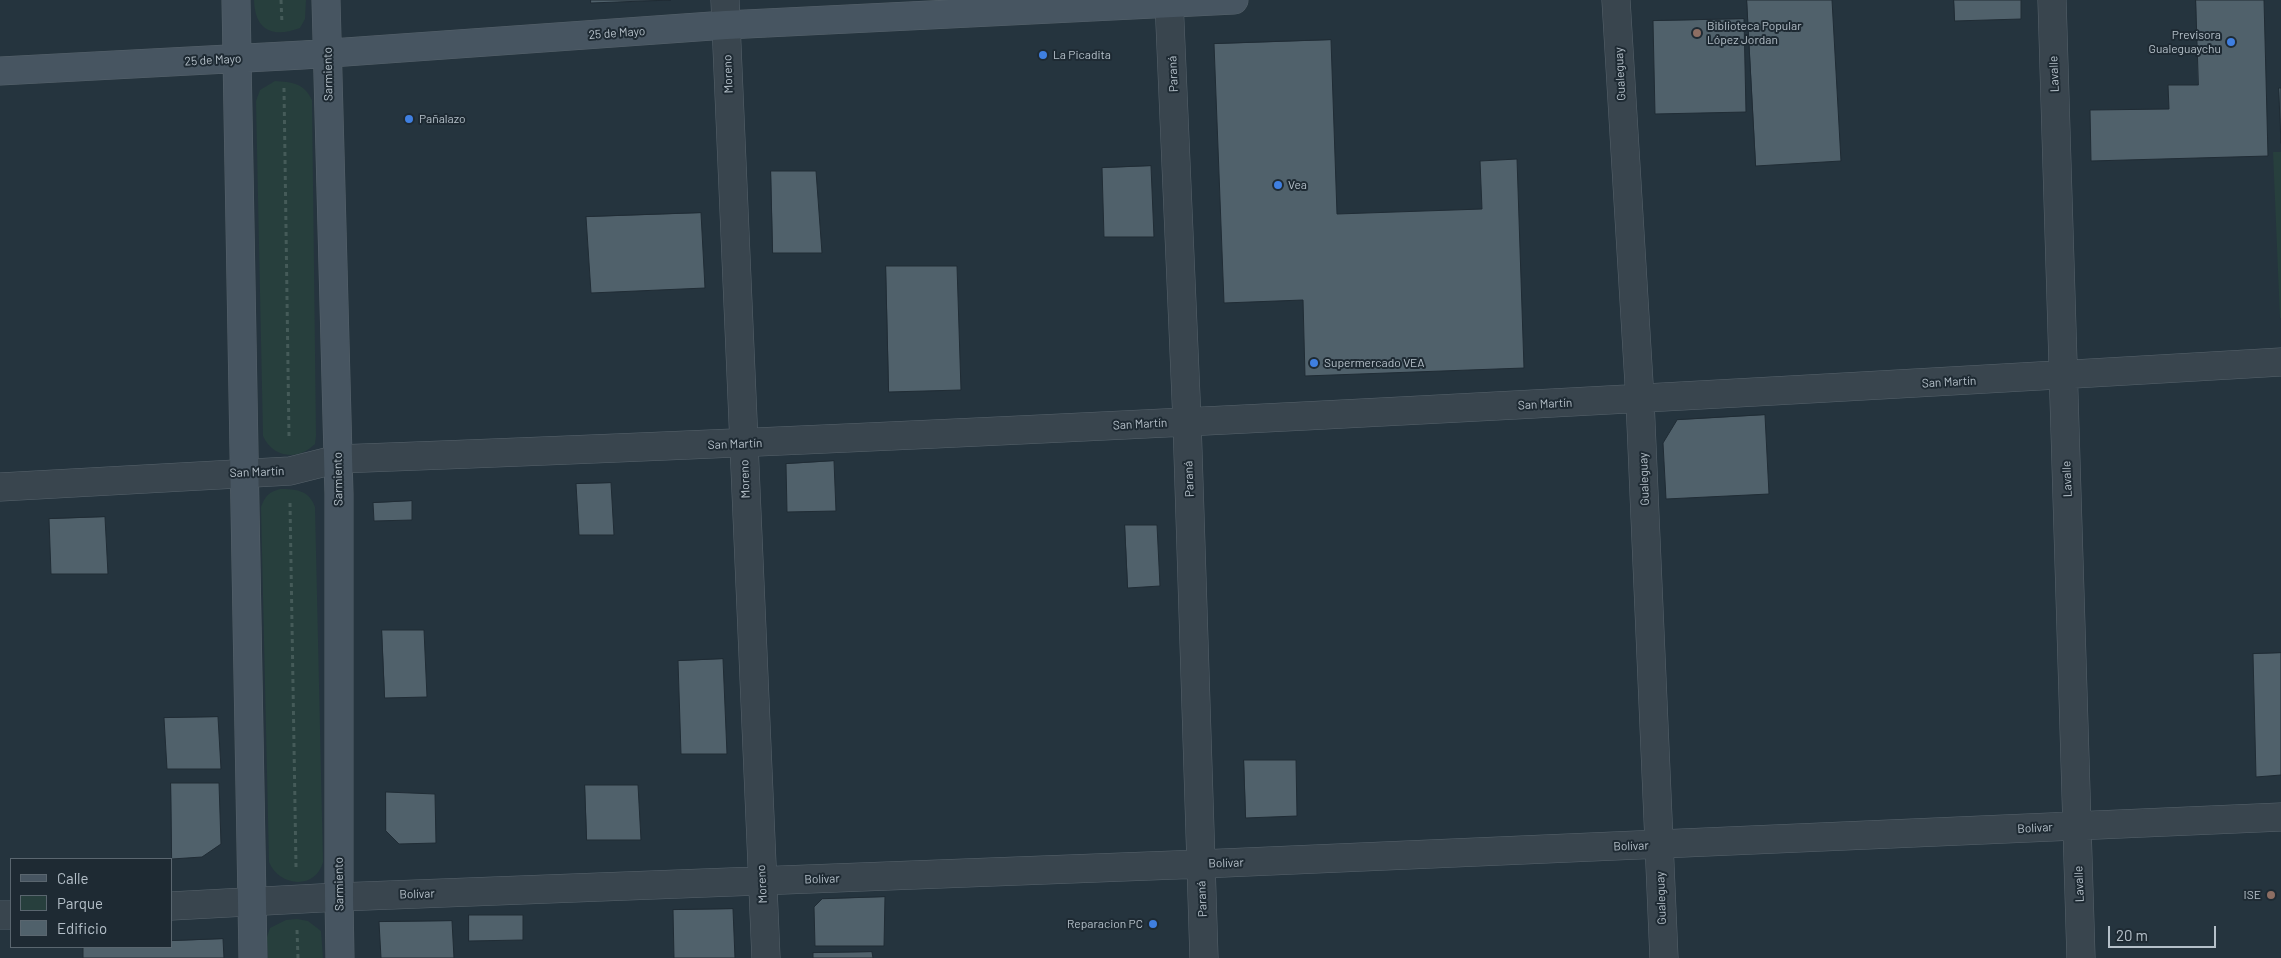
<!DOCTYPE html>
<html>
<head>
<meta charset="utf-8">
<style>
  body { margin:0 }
  #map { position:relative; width:2281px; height:958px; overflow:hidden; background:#25343e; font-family:Barlow,sans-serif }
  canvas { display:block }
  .legend { position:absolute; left:10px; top:858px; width:162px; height:90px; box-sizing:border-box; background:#1e2a33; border:1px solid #5a666f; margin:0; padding:6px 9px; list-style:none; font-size:15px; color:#b5c0c9 }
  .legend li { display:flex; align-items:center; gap:10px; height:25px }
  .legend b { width:25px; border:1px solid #5a666f }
  .scale { position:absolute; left:2108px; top:926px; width:108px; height:22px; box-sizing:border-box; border:2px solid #b5c0c9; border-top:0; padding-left:6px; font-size:15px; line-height:18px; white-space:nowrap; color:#b5c0c9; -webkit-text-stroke:4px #1e2a33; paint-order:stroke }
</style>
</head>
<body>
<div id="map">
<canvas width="2281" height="958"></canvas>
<ul class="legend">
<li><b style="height:6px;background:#475561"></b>Calle</li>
<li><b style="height:14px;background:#273f3d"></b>Parque</li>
<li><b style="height:14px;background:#50616b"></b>Edificio</li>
</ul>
<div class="scale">20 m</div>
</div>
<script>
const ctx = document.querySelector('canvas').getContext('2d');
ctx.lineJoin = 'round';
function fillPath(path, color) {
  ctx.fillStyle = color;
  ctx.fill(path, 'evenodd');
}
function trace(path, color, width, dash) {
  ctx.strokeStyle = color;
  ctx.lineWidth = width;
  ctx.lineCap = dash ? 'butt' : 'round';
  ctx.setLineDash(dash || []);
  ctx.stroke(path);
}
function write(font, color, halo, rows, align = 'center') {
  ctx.font = font + ' Barlow,sans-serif';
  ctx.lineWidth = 4;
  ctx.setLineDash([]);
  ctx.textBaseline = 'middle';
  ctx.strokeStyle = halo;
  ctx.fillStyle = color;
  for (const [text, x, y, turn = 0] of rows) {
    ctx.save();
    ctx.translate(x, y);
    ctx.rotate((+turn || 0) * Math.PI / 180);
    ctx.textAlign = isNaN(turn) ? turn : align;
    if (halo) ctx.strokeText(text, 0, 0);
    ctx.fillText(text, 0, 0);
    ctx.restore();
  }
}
const green = new Path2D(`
  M254,0H306L305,19L300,28C273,38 255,31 254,0Z
  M275,81C292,82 304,83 312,100L316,436L315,444C298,461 273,458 263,436L256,101L260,90Z
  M2273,152H2281V318H2280Z
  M280,489C296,489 309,490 315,507L323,862C316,890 279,887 269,862L261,507C265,496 269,492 280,489Z
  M297,919L308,921L321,931L323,958H268L267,937L270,928L286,920Z`);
const building = new Path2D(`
  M591,0H671L591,3Z
  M1747,0H1832L1841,161L1756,166Z
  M1954,0H2021V19L1955,21Z
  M2196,0H2264L2268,156L2091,161L2090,110L2169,109L2168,85H2198Z
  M1744,19L1746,112L1655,114L1653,21Z
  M1331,40L1337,214L1482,209L1480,161L1517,159L1524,368L1305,376L1303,300L1224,303L1214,44Z
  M2279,88H2281V143Z
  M1151,166L1154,237H1104L1102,168Z
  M771,171H816L822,253H773Z
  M701,213L705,288L591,293L586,217Z
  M886,266H957L961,390L889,392Z
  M1765,415L1769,494L1666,499L1663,443L1677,420Z
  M834,461L836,511L787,512L786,464Z
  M611,483L614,535H579L576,484Z
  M412,501V520L374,521L373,503Z
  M105,517L108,574H51L49,519Z
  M1125,525H1157L1160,586L1128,588Z
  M382,630H424L427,697L385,698Z
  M2281,653V775L2256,777L2253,654Z
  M723,659L727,754H681L678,661Z
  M218,717L221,769H167L164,718Z
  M1244,760H1296L1297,816L1246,818Z
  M171,783H219L221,844L202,857L172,859Z
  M585,785H638L641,840H587Z
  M386,792L435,794L436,843L399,844L386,831Z
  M885,897L884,946H815L814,907L822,899Z
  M733,909L735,958H674L673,910Z
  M469,915H523V940L469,941Z
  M452,921L454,958H381L379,922Z
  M223,939L224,958H83V947H171V941Z
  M872,952L873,958H813V953Z`);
const path = new Path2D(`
  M281,0L282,24
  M284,88L289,437
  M290,503L296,867
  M297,930L298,958`);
const street = new Path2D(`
  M725,0L766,958
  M1169,0L1187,421L1204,958
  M1616,0L1640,400L1664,958
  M2052,0L2081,958
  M0,487L290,471L338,459C986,435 1633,400 2281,362
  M171,906L339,897L1201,864L2281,817
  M0,915H11`);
const secondary = new Path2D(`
  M236,0L253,958
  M326,0L339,494V897L340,958
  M0,71L303,55L726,25L1234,0`);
const markers = [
  [1697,33,5,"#8d6e63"],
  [2231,42,5,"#3f7fe0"],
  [1043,55,5,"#3f7fe0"],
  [409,119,5,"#3f7fe0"],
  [1278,185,5,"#3f7fe0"],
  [1314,363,5,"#3f7fe0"],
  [2271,895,5,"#8d6e63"],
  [1153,924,5,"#3f7fe0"]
];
const poiNames = [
  ["Biblioteca Popular",1707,26],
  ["López Jordan",1707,40],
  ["Previsora",2221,35,"right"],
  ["Gualeguaychu",2221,49,"right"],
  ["La Picadita",1053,55],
  ["Pañalazo",419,119],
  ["Vea",1288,185],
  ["Supermercado VEA",1324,363],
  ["ISE",2261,895,"right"],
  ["Reparacion PC",1143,924,"right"]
];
const streetNames = [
  ["25 de Mayo",617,33,-4],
  ["25 de Mayo",213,60,-3],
  ["Sarmiento",328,74,-91],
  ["Moreno",728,74,-92],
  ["Paraná",1173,74,-92],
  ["Gualeguay",1620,74,-93],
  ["Lavalle",2054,74,-92],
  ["San Martín",1949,382,-3],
  ["San Martín",1545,404,-3],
  ["San Martín",1140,424,-3],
  ["San Martín",735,444,-2],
  ["San Martín",257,472,-2],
  ["Sarmiento",338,479,-91],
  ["Moreno",745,479,-92],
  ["Paraná",1189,479,-92],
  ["Gualeguay",1644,479,-92],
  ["Lavalle",2067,479,-92],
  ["Bolívar",2035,828,-3],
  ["Bolívar",1631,846,-2],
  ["Bolívar",1226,863,-2],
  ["Bolívar",822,879,-2],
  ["Sarmiento",339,884,-91],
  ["Moreno",762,884,-93],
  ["Lavalle",2079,884,-92],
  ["Bolívar",417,894,-2],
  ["Gualeguay",1661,898,-92],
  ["Paraná",1202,899,-92]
];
fillPath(green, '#273f3d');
fillPath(building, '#50616b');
trace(building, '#202c35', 1);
trace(street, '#57636c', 29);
trace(secondary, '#57636c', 29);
trace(path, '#455b59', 3, [4, 4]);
trace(street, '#39454e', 28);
trace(secondary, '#475561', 28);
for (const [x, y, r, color] of markers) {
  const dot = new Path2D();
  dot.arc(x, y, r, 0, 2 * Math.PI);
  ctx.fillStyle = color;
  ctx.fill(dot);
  trace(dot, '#1e2a33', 2);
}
write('12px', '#b5c0c9', '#1e2a33', poiNames, 'left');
write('12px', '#b5c0c9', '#1e2a33', streetNames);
</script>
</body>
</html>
